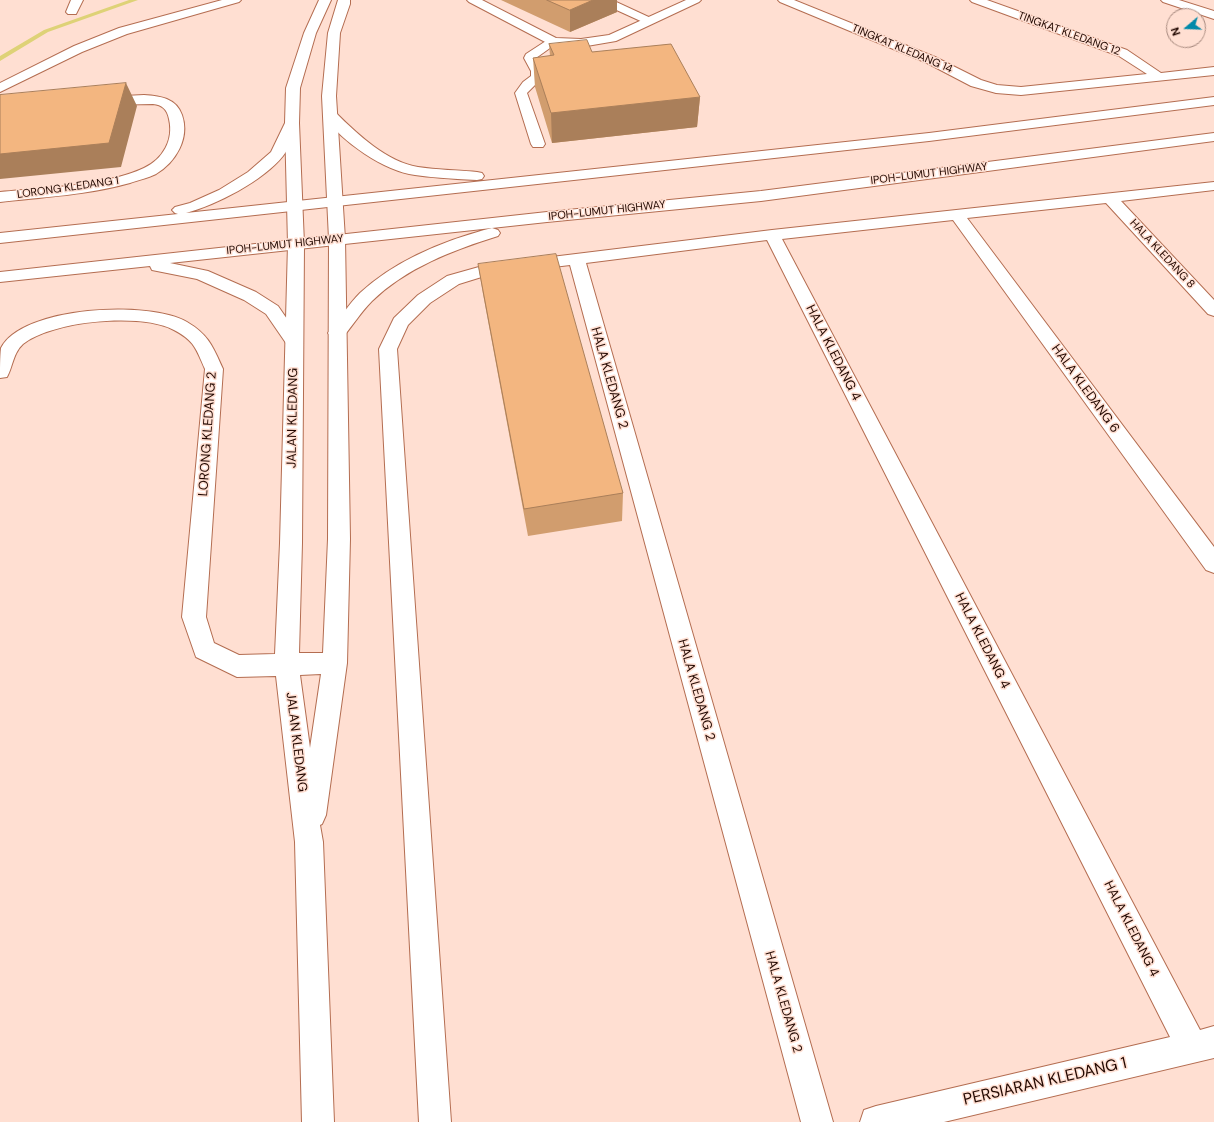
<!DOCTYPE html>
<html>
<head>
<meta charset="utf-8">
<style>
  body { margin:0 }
  #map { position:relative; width:1214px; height:1122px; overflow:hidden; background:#ffdfd2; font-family:"DM Sans",sans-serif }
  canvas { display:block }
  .north { position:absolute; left:1166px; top:8px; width:40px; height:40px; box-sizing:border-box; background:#ffdfd2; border:1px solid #a7897e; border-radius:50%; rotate:251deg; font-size:11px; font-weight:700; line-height:16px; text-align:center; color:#220801 }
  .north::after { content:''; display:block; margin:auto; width:14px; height:18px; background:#0089a9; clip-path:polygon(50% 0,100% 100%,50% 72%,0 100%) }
</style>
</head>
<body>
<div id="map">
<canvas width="1214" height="1122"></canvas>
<div class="north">N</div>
</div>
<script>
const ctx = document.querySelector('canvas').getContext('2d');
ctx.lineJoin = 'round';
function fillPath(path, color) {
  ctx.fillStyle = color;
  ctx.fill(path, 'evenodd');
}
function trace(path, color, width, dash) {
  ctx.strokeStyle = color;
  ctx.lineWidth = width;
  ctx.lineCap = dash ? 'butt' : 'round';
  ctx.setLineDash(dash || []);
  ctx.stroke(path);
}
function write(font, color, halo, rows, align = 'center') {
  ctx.font = font + ' "DM Sans",sans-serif';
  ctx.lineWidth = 3;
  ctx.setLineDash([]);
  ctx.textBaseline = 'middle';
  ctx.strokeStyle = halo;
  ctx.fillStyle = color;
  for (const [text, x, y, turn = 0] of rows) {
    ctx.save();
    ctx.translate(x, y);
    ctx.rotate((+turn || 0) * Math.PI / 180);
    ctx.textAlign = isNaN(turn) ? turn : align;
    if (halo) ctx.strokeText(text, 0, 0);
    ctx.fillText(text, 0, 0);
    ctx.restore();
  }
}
const stream = new Path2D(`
  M129,0H138L48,32L0,61V56L44,30Z`);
const lane = new Path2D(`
  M598,0H612L653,19L655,21L653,23H645L599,2Z
  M553,38L557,39L559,41L557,43L536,58L543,71V77L527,93L545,144L543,147H533L531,144L515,93L523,82L531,76V71L524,58L526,54L549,39Z`);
const street = new Path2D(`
  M71,0H83L76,14H68L66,12Z
  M222,0H241L239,2L127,34L82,52L0,92V83L74,46L119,28Z
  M467,0H482L556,38L581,39L609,35L686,0H701L699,2L616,41L581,47L549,44L469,2Z
  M778,0H794L935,57L981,80L997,85L1021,87L1147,74L1119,56L972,2L970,0H987L1127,50L1161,73L1214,67V75L1021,95L996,93L971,86L927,63L780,2Z
  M1161,0H1179L1214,11V19L1163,2Z
  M144,95C160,96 176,98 182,115C190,138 176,162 156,174C148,178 138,180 130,183C88,195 43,197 0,202V192C42,188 106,186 144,168C163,159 174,140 169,119C167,109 162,105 153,104L104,105L99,104L97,101L99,98L104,97Z
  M1214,182V190L1121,201L1214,300V316L1208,314L1106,203L967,218L1214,547V573L1206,570L953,220L782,239L1200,1030L1214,1026V1058L944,1122H860L864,1110L876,1106L1170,1037L767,240L586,263L833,1122H801L570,265L488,275L459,284L430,303L408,325L397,349L451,1122H419L379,349L394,318L418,295L447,276L486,265L772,230Z
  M337,234L343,236L345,239L350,539L347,663L326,815L322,824L320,825L323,842L334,1122H302L295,842L276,676L237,677L196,657L182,617L205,369C196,349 195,341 174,330C141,312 52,321 23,344C13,353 13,366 7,377L0,378C0,370 0,356 1,348C22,306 150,300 187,322C209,335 213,347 223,369L206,617L214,643L239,655L275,654L280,543L288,244L290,241L296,239L302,241L304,244L302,543L299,653H323L328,539L329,239L331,236ZM321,674L310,748L300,675Z`);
const secondary = new Path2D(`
  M319,0H331L316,33L300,88L299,123L304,244L302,247L296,249L290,247L288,244L285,123L286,88L304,33Z
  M338,0H350V4L340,33L336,96L345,239L343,242L337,244L331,242L329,239L322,96L328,33Z`);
const highway = new Path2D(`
  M1214,97V105L929,141L0,243V233L178,214L175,213L172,210L175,207L190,203L219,190L248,172L271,152L285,123L287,120L292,119L297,120L299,123C294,133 290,147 283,156C263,181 216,205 186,213L929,133Z
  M331,112L336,113C357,134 387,162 418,167C437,170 458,170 477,172L482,173L484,176L482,179L477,180C457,179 436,178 415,175C384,171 342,142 324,116L326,113Z
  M1214,133V141L761,201L547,222L170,263L208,271L256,292L278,306L303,342L300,346L294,348L288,346L266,314L244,300L197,279L152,270L150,266L0,282V272L547,212L761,191Z
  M492,228L498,230L500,233L498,236C453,250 406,268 372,301C361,312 353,325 343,337L337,339L331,337L328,333L331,329C341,317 349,304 360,293C396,260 445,240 492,228Z`);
const wall = new Path2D(`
  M501,0H617V12L570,32Z
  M549,44L700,97L697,127L552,143L535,87L533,58L550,56Z
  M478,264L623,493L622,521L528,536L483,294Z`);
const shadedWall = new Path2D(`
  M593,0H617V12L570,32V10Z
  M126,83L137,106L121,167L0,179V154Z
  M700,97L697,127L552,143L551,113Z`);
const building = new Path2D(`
  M547,0H593L570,10Z
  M587,40L592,52L671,44L700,97L551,113L533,58L554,55L549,44Z
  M126,83L109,143L0,154V95Z
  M556,254L623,493L524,509L478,264Z`);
const farStreetnames = [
  ["TINGKAT KLEDANG 12",1069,34,20],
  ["TINGKAT KLEDANG 14",902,49,23],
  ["IPOH-LUMUT HIGHWAY",929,174,-7],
  ["LORONG KLEDANG 1",68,188,-8],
  ["IPOH-LUMUT HIGHWAY",607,211,-6],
  ["IPOH-LUMUT HIGHWAY",285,245,-6],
  ["HALA KLEDANG 8",1162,254,47]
];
const streetNames = [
  ["HALA KLEDANG 4",833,353,63],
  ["HALA KLEDANG 2",609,378,74],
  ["HALA KLEDANG 6",1085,389,54],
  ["JALAN KLEDANG",293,418,-89],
  ["LORONG KLEDANG 2",208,434,-86],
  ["HALA KLEDANG 4",982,641,63],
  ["HALA KLEDANG 2",696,690,74],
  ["JALAN KLEDANG",296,742,83],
  ["HALA KLEDANG 4",1131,929,63],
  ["HALA KLEDANG 2",783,1002,74]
];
const nearStreetnames = [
  ["PERSIARAN KLEDANG 1",1045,1082,-13]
];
fillPath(stream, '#ded277');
trace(lane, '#b46d51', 2);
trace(street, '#b46d51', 2);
trace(secondary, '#b46d51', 2);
trace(highway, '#b46d51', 2);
fillPath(lane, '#fff');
fillPath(street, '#fff');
fillPath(secondary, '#fff');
fillPath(highway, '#fff');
fillPath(wall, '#d19d6e');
fillPath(shadedWall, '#aa7f5a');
fillPath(building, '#f3b680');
trace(building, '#aa7f5a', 1);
write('11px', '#220801', '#ffdfd2', farStreetnames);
write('13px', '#220801', '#ffdfd2', streetNames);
write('16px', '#220801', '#ffdfd2', nearStreetnames);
</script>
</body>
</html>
